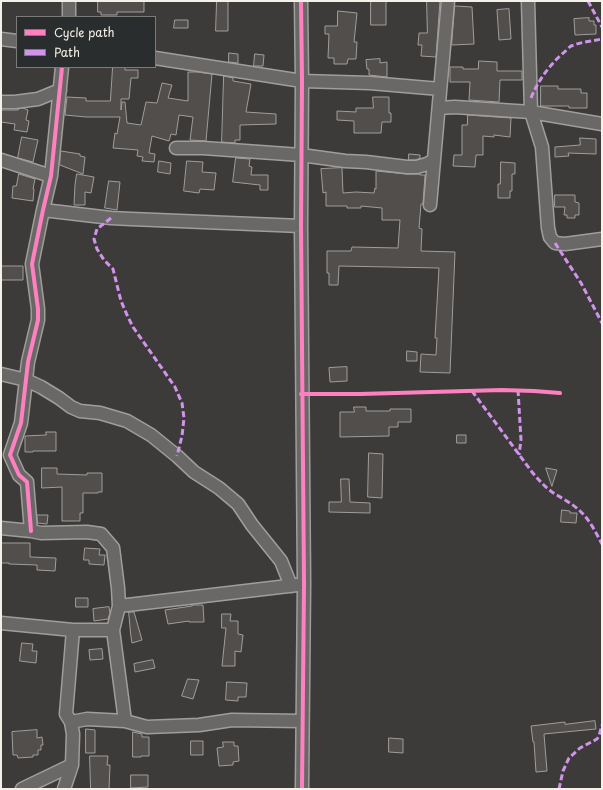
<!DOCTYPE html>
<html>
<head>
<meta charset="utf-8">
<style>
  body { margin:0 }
  #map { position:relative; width:603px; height:790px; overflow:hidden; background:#3c3b3a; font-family:"Playpen Sans",sans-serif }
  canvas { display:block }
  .frame { position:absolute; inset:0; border:2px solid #f4f1e8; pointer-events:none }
  .legend { position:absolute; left:16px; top:16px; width:140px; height:52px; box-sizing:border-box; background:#2a2d2e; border:1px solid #7b7b78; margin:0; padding:5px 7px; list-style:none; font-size:12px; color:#f4f1e8 }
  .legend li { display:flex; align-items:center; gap:8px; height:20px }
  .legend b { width:20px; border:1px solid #7b7b78 }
</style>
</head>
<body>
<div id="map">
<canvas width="603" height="790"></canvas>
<div class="frame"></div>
<ul class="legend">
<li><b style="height:5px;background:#ff80c0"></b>Cycle path</li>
<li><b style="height:5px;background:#d193ec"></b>Path</li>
</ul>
</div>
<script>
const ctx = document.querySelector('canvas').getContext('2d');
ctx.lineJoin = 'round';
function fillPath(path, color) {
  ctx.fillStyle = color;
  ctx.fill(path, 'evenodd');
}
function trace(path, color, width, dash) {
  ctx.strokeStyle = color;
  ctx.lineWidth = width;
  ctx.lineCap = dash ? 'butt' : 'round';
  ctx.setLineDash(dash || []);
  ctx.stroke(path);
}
const building = new Path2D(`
  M98,1H144V12H117V15H101V12H98Z
  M217,1H228V31H216Z
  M371,1H386V25H371Z
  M427,1H440L436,57L421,56L422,45H418L419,33H427Z
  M455,6L472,7L474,44L452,45Z
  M509,9L511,39L499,40L497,10Z
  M338,11L357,13L354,42H357L356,59H348L347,64H334V58H328L329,34H325V26H337Z
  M589,18V21H594V25H596V34L575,35L574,19Z
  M175,20H188V28H174Z
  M229,53L238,54V63L229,62Z
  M255,54L264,55L263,66H254Z
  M380,59V63L387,62V77L369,75V69H367L366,60Z
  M479,61L497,62V71H522V80H500L499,102L469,100L470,82H450V67H463V69H478Z
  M113,67H125V70H138V78H131L129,99H121V110L122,102H125L127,123L141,125L146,102L157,103L162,83L172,85L168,98L188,101V72H198L212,74L206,141L190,140L193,117L179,115L176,135L171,134L169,141L152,136L149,153L155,154L154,162L142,161L143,157L137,156L138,150L113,148L115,133L117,134L120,117H86L65,115L67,97L86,98V101H110Z
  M224,76L233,78V81L251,84L246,112L276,114V124L240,125V140H235V143L222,142Z
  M541,86H558V89H581V93H587V108H569V106H541Z
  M373,97H389V113H391V122H382L381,133H354V121L337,120V111L356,112V108H373Z
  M23,108L28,110L26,120L29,121L27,132L14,130L15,124L1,122V110H18L19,109Z
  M468,115L511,118L510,137L494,135V137L483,136V155H476L475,167L453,166L454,155H462V125H467Z
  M22,137L38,140L33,162L18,158Z
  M580,138L596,139V154L568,153L569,156L555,157V147L580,145Z
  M61,151L80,154V156L85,157L83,174L60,165Z
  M409,154L420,155V158L416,160H409Z
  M236,158L250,159L249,166L252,167L251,175H268V190H260V185L233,182Z
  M159,161L171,163L170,174L158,172Z
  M187,161L203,162L202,172L216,173L214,190L200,189L199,193L184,191Z
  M501,162L515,163V174H512V191H510V198H498V184H500Z
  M342,168L343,193L356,192L374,193L375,188L376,189V171L406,174H420V175H425L423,204H421L419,228L422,229L421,251L455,252L450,373L420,372L421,354L436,355L437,338H435L439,268L339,266L338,285H329V273H327V251H351L352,247L398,248L400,220H382V208L361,206V208H347V206H326V192L323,193L321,169Z
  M19,174L35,179L33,189H34L33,201L12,198L13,186H16Z
  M77,174L94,177L91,193L85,192V205H74L75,185Z
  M109,181L120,182L117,210L105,208Z
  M555,195H575V202L579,203V215H575V218H567V215H564L565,207H555Z
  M1,266H23V280H1Z
  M407,351L417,352V361H407Z
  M347,367V381L330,382L329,368Z
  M354,407H366V411H390V409H411V422H398V427H389V436L340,437V412H354Z
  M46,432H56V451H33V452H25V436L46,435Z
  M457,435H466V443H457Z
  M369,453L383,454L382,498L368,497Z
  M42,468H57V474L87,475V473H102V492H98V493H83V513H80V521H62V487L42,488Z
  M546,468L557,470L552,486Z
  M341,479H349L350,502L370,503V513L329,512V502H341Z
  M562,510L570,511V513H577L576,523L561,522Z
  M37,515H48L47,524L38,523Z
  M1,543H30V557L56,558L55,571L37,570V565L9,564V563H1Z
  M85,548L100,549L99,555H105L104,565L89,564V560H84Z
  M76,598H88V607H76Z
  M192,605H203L204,622H189V621L168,624L165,610L192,606Z
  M109,607L110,613L108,619L94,621L93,609Z
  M129,612H134L142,640L132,643L131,637Z
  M222,614H231L230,621H238V634L243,635L241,652L235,651V666H222L226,628H222Z
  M22,643L33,644L32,651H37L36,663L20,661Z
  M102,649L103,659L90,660L89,650Z
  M153,660L155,668L135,672L134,664Z
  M188,679L199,680L193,699L182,696Z
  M227,682L247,683L246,697H238V701L226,700Z
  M595,721L596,729L544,734L547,771L536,772L534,742H533L531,726L565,722V724Z
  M86,729L95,730V753H86Z
  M37,730V738L42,737L43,745H41V750H38V755H33V757L18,758L17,755H13L12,732Z
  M133,732L142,734V737H149V756H141V757H133Z
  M389,738L403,739V753L389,752Z
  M191,741H203V755H191Z
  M223,742H234V746H238L239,761L233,762V765L219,766L217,748L223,747Z
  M90,756H108L107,765H110L109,789H91Z
  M131,775H148V787L131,788Z`);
const street = new Path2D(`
  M301,1L302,81L301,226L304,584L302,789
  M528,1L531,112L542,147L548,228L550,237L555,243L565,244L602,239
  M69,17V1
  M1,39L17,41
  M155,58L302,81L370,83L440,89
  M1,102H15L38,99L60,90
  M439,108L455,107L531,112L602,124
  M176,148H203L301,155L345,161L366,162L407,167H417L427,164L434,160
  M1,160L23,167L51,176
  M430,205L448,1
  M43,210L111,218L131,219L301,226
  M1,374L26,380L41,387L59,398L71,407L80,411L100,413L127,421L151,435L177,456L194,472L219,488L238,504L252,525L281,561L291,586
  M1,528L31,531L41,533L87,532L101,534L113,548L118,588L119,606
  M31,531L27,482L19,475L10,455L21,423L28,362L38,320V309L32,264L43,210L51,176L62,67
  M1,623L73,630H113
  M125,721L113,630L119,606L297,585
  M71,722L87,719L125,721L147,727L199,725L232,720L302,721
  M22,789L72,765
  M64,789L72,765L73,734L71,722L66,714L73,630`);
const quiet = new Path2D(`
  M588,1L602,27
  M531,98C538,81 548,67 562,54C565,52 568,48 571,46C581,42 592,41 602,39
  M111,218L97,229L94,239L97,249L104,260L113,269L121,301L127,315L133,327L175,387L182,403L184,418L182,436L177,456
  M555,243L581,283L602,323
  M518,390L521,440L519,455
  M472,391L532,472C538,479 544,486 552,492C561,498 572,503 580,511C590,520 596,533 602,544
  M559,789L563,771L569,758L580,748L597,739L599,736L602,725`);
const cycleway = new Path2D(`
  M301,1L302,81L301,226L304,584L302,789
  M301,394H360L502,390L534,391L560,393
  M31,531L27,482L19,475L10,455L21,423L28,362L38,320V309L32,264L43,210L51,176L62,67`);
fillPath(building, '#514e4c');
trace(building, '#9f9e9c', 1);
trace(street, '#9f9e9c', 15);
trace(street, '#696866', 12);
trace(quiet, '#d193ec', 3, [6, 3]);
trace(cycleway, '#ff80c0', 4);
</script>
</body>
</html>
